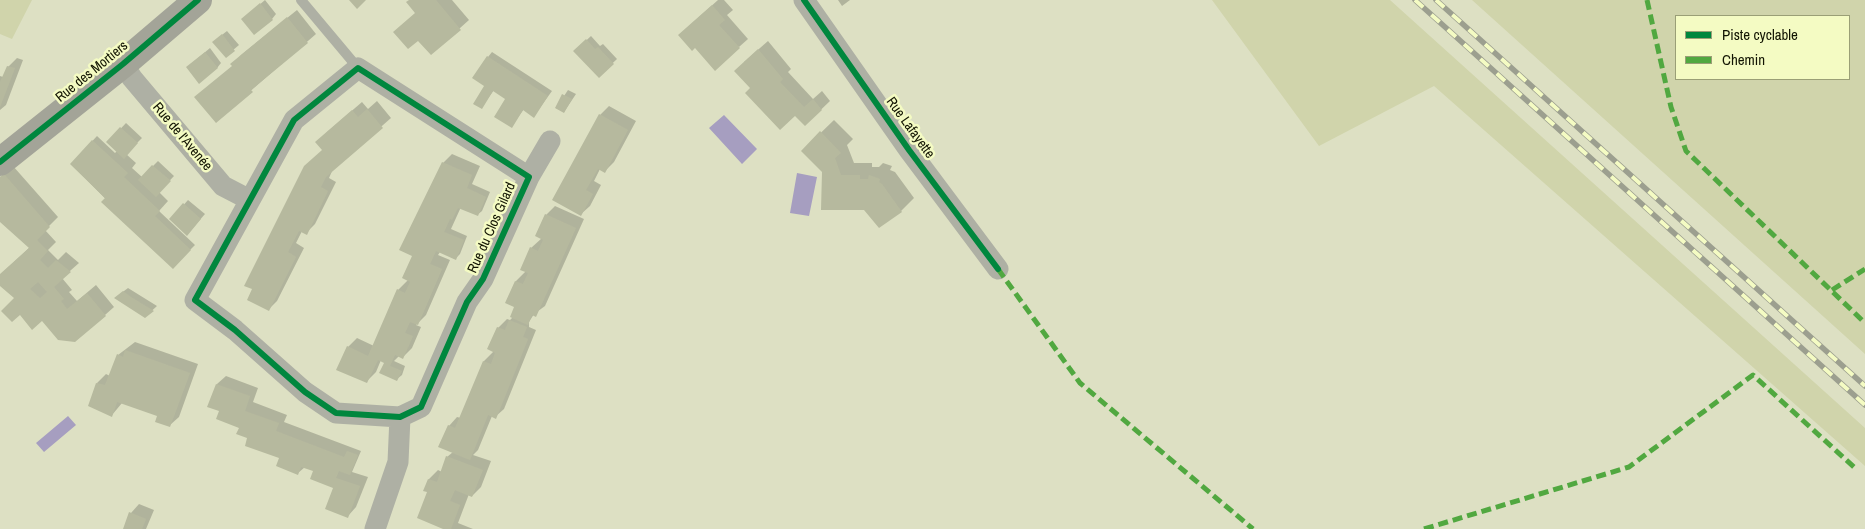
<!DOCTYPE html>
<html>
<head>
<meta charset="utf-8">
<style>
  body { margin:0 }
  #map { position:relative; width:1865px; height:529px; overflow:hidden; background:#dde0c3; font-family:"Archivo Narrow",sans-serif }
  canvas { display:block }
  .legend { position:absolute; left:1675px; top:15px; width:175px; height:65px; box-sizing:border-box; background:#f4fbc3; border:1px solid #9a9f76; margin:0; padding:6px 9px; list-style:none; font-size:15px; color:#121402 }
  .legend li { display:flex; align-items:center; gap:10px; height:25px }
  .legend b { width:25px; border:1px solid #9a9f76 }
</style>
</head>
<body>
<div id="map">
<canvas width="1865" height="529"></canvas>
<ul class="legend">
<li><b style="height:6px;background:#00873e"></b>Piste cyclable</li>
<li><b style="height:6px;background:#51a840"></b>Chemin</li>
</ul>
</div>
<script>
const ctx = document.querySelector('canvas').getContext('2d');
ctx.lineJoin = 'round';
function fillPath(path, color) {
  ctx.fillStyle = color;
  ctx.fill(path, 'evenodd');
}
function trace(path, color, width, dash) {
  ctx.strokeStyle = color;
  ctx.lineWidth = width;
  ctx.lineCap = dash ? 'butt' : 'round';
  ctx.setLineDash(dash || []);
  ctx.stroke(path);
}
function write(font, color, halo, rows, align = 'center') {
  ctx.font = font + ' "Archivo Narrow",sans-serif';
  ctx.lineWidth = 5;
  ctx.setLineDash([]);
  ctx.textBaseline = 'middle';
  ctx.strokeStyle = halo;
  ctx.fillStyle = color;
  for (const [text, x, y, turn = 0] of rows) {
    ctx.save();
    ctx.translate(x, y);
    ctx.rotate((+turn || 0) * Math.PI / 180);
    ctx.textAlign = isNaN(turn) ? turn : align;
    if (halo) ctx.strokeText(text, 0, 0);
    ctx.fillText(text, 0, 0);
    ctx.restore();
  }
}
const green = new Path2D(`
  M0,0H32L12,39L0,34Z
  M1212,0H1390L1865,428V466L1434,86L1319,146Z
  M1472,0H1865V354ZM1676,16H1849V79H1676Z`);
const water = new Path2D(`
  M724,115L757,149L742,164L709,128Z
  M797,173L817,177L809,216L790,213Z
  M68,416L76,425L44,452L36,443Z`);
const shadow = new Path2D(`
  M265,0L276,14L272,19L245,17Z
  M410,0H452L469,20L431,54Z
  M718,0H724L733,10L727,15L748,39L739,47L689,26Z
  M838,0H850L842,6Z
  M297,10L316,34L216,121L233,65L241,55Z
  M227,31L239,45L226,56L218,38Z
  M591,36L600,46L603,44L617,59L599,76L575,51Z
  M768,41L791,69L788,72L813,99L822,91L830,101L805,125L795,114L752,88L744,62Z
  M210,48L221,63L217,68L192,63Z
  M492,52L552,91L534,116L524,109L511,127L507,98L494,90L481,108L486,85L488,57Z
  M17,58L23,60L6,105L0,110V76L3,77L8,67Z
  M568,90L576,94L564,112L556,108Z
  M377,101L391,118L333,169L329,178L336,182L315,224L306,233L302,231L296,243L304,248L277,301L269,309L248,300L323,149L326,133L362,102L368,109Z
  M609,106L636,121L614,162L605,171L600,169L594,181L601,185L590,206L581,214L600,115Z
  M834,120L853,139L847,145L854,163H872V167H879L883,163L892,166L890,170L895,172L914,198L901,211L879,227L867,210L802,151Z
  M126,123L142,138L126,154L136,163L132,168L142,177L158,161L174,176L159,192L168,201L159,211L195,245L173,267L71,164L97,136L115,153L117,151L108,142Z
  M452,154L480,166L472,184L490,192L482,211L477,215L461,207L451,229L467,236L460,254L455,259L440,252L438,255L450,260L426,315L416,325L421,327L412,348L403,357L399,356L394,361L405,366L402,375L397,379L385,362L381,360L376,372L367,381L348,347L357,338L374,346L398,290L408,280L413,255L401,250L443,163Z
  M13,166L58,217L45,230L56,242L48,250L58,260L66,252L79,263L62,278L72,290L69,292L77,301L96,285L114,307L105,315L42,319L0,284V275L30,247L0,220V177Z
  M188,200L205,214L191,230L171,219Z
  M555,206L584,219L545,306L534,314L529,322V327L536,330L504,409L495,417L492,416L478,450L473,455L491,461L481,487L472,496L469,494L458,523L473,529H446L429,491L425,490L429,479L438,470L442,472L447,457L453,452L449,426L457,417L461,418L484,361L494,351L498,328L507,319L510,320L513,317L515,307L507,302L516,281L526,271L531,248L542,238L546,215Z
  M128,288L157,306L145,317L120,294Z
  M135,342L198,364L179,417L170,425L158,415L122,403L112,415L97,383L106,374L110,376L118,355Z
  M226,376L258,388L253,402L287,415L284,422L361,451L352,472L368,477L356,507L348,516L334,487L315,471L305,467L298,473L280,458L249,437L220,410L217,384Z
  M139,504L154,510L146,529H125L131,513Z`);
const building = new Path2D(`
  M349,0H366L357,9Z
  M409,0H436L461,30L431,55L418,41L408,49L393,32L415,13L406,2Z
  M260,3L273,20L254,35L241,19Z
  M712,5L725,20L719,25L740,48L715,71L695,48L692,51L678,35Z
  M287,17L308,43L251,90L253,92L216,123L194,97L232,66L230,64Z
  M222,34L235,51L226,58L212,42Z
  M586,39L595,49L598,47L614,64L599,78L573,51Z
  M758,49L783,79L780,82L804,107L813,99L822,110L805,126L795,116L780,130L745,93L750,88L734,71Z
  M205,52L218,68L199,84L186,67Z
  M487,56L548,96L534,118L523,110L512,128L494,117L505,99L493,91L482,109L473,104L484,86L472,78Z
  M7,66L15,68L0,107V82Z
  M562,94L572,99L564,113L555,108Z
  M367,109L383,128L326,177L321,187L328,191L307,235L299,231L288,252L296,257L269,311L247,300L252,289L244,286L304,166L322,150L315,142L352,110L358,117Z
  M599,114L628,130L605,173L598,169L586,190L593,194L581,216L552,200Z
  M120,127L138,143L124,159L106,142Z
  M820,131L841,153L835,158L841,175H860V179H868L869,175L880,179L879,182L882,184L902,212L879,228L864,210H821L822,172L801,151Z
  M92,140L128,173L124,177L160,211L155,216L191,250L173,269L101,202L105,198L70,164Z
  M442,162L472,175L467,188L486,197L478,216L458,208L452,220L450,219L444,232L464,240L456,260L436,251L430,264L442,269L418,325L410,322L405,333L413,336L403,359L395,355L390,366L402,371L397,381L379,373L384,363L378,360L367,383L336,370L347,346L368,356L397,289L405,293L410,282L402,278L412,256L399,250Z
  M152,165L171,181L156,197L138,180Z
  M4,174L50,227L37,240L48,251L40,260L48,268L56,260L71,272L54,287L64,299L61,301L67,309L87,293L106,316L75,342L58,340L42,321L32,330L20,315L12,322L1,311L14,298L0,286V274L29,248L0,222V177ZM38,282L47,292L40,298L30,289Z
  M183,203L201,219L187,236L169,219Z
  M545,214L576,228L536,317L532,315L528,325L510,317L514,307L505,303L515,281L523,284L528,273L520,270L530,247L538,251L543,240L535,236Z
  M123,291L131,297L154,311L145,318L114,298Z
  M509,320L527,327L523,337L528,339L496,419L488,415L470,460L438,447L448,425L455,428L483,361L491,364L495,353L487,349L497,327L505,330Z
  M125,350L190,373L170,427L155,422L157,416L117,402L112,417L88,406L96,383L105,385L117,354L123,357Z
  M216,384L250,396L245,411L279,423L276,431L344,457L347,451L358,455L350,475L339,471L336,478L360,486L348,518L325,509L333,488L310,479L313,471L301,467L298,475L276,466L279,458L245,446L247,438L236,434L239,428L216,419L219,411L207,407Z
  M446,456L483,470L472,497L455,490L450,501L460,505L451,529H443L417,518L427,492L423,491L428,479L437,482Z
  M129,512L146,519L142,529H123Z`);
const lane = new Path2D(`
  M301,0L358,68`);
const street = new Path2D(`
  M804,0L909,150L998,269
  M123,64L132,78L223,186L250,200
  M358,68L529,177L483,279L467,302L421,407L400,417L336,413L305,392L235,330L195,300L294,120Z
  M529,177L550,141
  M375,529L398,462L400,417`);
const secondary = new Path2D(`
  M0,162L123,64L198,0`);
const rail = new Path2D(`
  M1415,0L1865,405
  M1436,0L1865,386`);
const quiet = new Path2D(`
  M1647,0L1671,107L1686,151L1865,323
  M998,269L1080,383L1253,529
  M1832,290L1865,269
  M1424,529L1629,467L1753,375L1855,468`);
const cycleway = new Path2D(`
  M804,0L909,150L998,269
  M358,68L529,177L483,279L467,302L421,407L400,417L336,413L305,392L235,330L195,300L294,120Z
  M0,162L123,64L198,0`);
const streetNames = [
  ["Rue des Mortiers",92,72,-39],
  ["Rue Lafayette",910,128,54],
  ["Rue de l'Avenée",182,137,50],
  ["Rue du Clos Gilard",492,228,-66]
];
fillPath(green, '#d0d4ab');
fillPath(water, '#a69ec0');
fillPath(shadow, '#0003');
fillPath(building, '#b6b99e');
trace(lane, '#aeb0a4', 10);
trace(street, '#aeb0a4', 21);
trace(secondary, '#a3a498', 28);
trace(rail, '#9c9f8f', 5.5);
trace(rail, '#f4fbc3', 4, [11]);
trace(quiet, '#51a840', 5, [10, 5]);
trace(cycleway, '#00873e', 6);
write('14px', '#121402', '#f4fbc3', streetNames);
</script>
</body>
</html>
